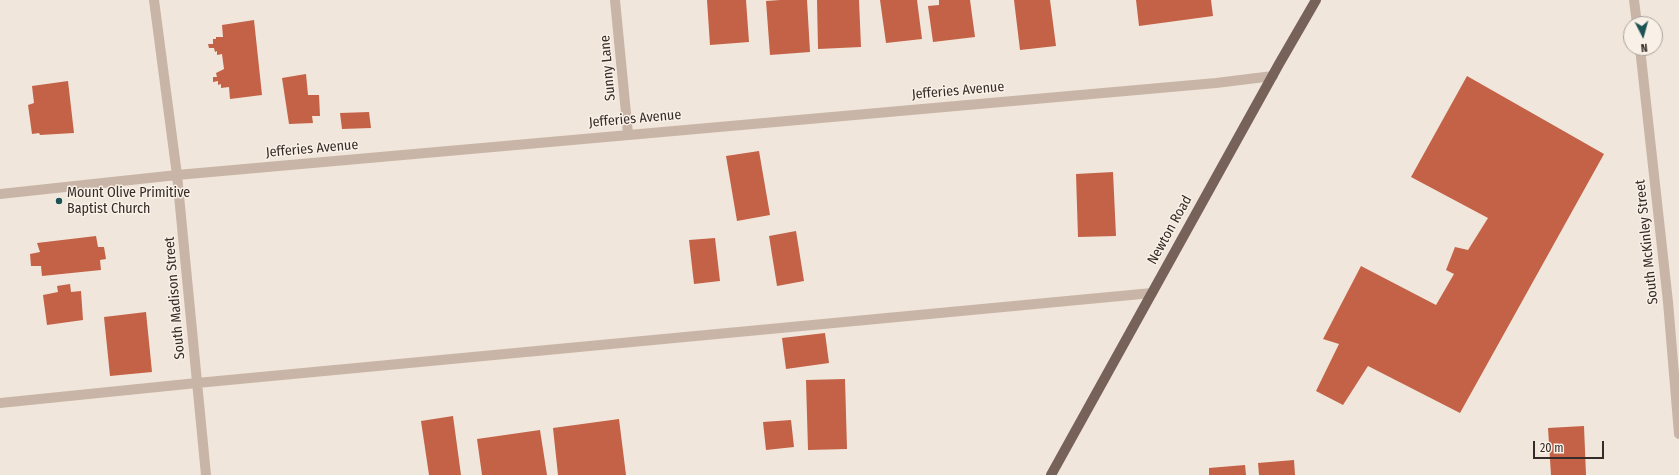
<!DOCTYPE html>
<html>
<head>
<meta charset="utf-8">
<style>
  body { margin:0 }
  #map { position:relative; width:1679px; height:475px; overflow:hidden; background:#f1e6db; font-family:"Fira Sans Condensed",sans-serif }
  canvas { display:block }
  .north { position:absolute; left:1623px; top:16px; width:40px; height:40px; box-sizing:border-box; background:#f9f0e7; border:1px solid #aba19a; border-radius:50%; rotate:174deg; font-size:11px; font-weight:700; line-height:16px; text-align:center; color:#352b27 }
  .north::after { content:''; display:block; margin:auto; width:14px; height:18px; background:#1e5355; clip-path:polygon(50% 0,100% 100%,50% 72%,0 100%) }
  .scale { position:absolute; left:1533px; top:441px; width:71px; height:18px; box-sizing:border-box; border:2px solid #352b27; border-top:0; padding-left:5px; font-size:12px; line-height:14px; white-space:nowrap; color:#352b27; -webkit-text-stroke:3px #f9f0e7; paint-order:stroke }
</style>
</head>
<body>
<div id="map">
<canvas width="1679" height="475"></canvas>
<div class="north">N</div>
<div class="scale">20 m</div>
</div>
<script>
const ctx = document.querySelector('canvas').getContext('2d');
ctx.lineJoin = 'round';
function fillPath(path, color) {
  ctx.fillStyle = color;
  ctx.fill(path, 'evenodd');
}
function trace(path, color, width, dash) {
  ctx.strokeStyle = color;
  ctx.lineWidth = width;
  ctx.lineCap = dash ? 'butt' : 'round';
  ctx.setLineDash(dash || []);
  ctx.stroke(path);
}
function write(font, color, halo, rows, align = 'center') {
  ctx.font = font + ' "Fira Sans Condensed",sans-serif';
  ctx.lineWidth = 3;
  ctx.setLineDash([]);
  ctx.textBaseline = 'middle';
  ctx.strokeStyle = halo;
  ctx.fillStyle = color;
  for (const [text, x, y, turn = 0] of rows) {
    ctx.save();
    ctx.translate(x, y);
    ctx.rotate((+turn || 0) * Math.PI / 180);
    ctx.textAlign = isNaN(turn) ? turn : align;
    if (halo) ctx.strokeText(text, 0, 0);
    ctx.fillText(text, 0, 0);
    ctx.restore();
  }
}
const building = new Path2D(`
  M707,0H746L749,42L710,45Z
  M780,0H807L810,52L770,55L766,1Z
  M817,0H859L861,47L818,49Z
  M880,0H917L922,39L886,43Z
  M939,0H970L975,37L933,42L928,6L939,5Z
  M1014,0H1050L1056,46L1020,50Z
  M1136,0H1211L1213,16L1139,26Z
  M254,20L262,95L230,99L229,87L221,88V84L218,85V81L213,82V77H217L216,73L224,69L222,54L217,55V51L215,52L214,48H209L208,44H213V39H216V37H223L222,25Z
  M306,74L308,95H319L320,116H312L313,123L289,124L282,78Z
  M1467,76L1604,154L1460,413L1368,366L1343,405L1316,391L1339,344L1323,339L1361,266L1436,305L1454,274L1446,270L1455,247L1468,250L1488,218L1411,177Z
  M68,81L74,133L40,135L39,133L32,134L28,105L34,103L32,86Z
  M369,112L371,128L342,129L340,113Z
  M759,151L770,215L737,221L726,156Z
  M1113,172L1116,236L1078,237L1076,174Z
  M796,231L804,281L777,286L769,236Z
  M96,236L98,247H104L106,259L100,260L101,270L42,276L41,266H31L30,254L40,252L37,243Z
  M715,238L720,281L694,284L689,240Z
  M70,284L71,292L81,291L83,320L47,325L43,295L58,292L57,286Z
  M146,312L152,372L110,376L104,317Z
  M825,333L829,363L786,369L782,338Z
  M845,379L847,449L808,450L806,380Z
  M453,416L461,475H429L421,421Z
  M619,419L626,475H558L553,428Z
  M791,420L794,447L766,450L763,422Z
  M1584,426L1586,475H1551L1548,428Z
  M540,430L547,475H482L477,439Z
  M1294,460L1295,475H1259L1258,463Z
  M1245,465L1246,475H1209V468Z`);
const minor = new Path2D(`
  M154,0L177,175L206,475
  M615,0L628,134
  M1634,0L1637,24
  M1640,48L1668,302L1679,434
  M0,194L177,175L1216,83L1273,76
  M0,403L197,383L1152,293`);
const major = new Path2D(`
  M1051,475L1279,64L1316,0`);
const markers = [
  [59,201,4,"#1e5355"]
];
const streetNames = [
  ["Sunny Lane",608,68,-95],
  ["Jefferies Avenue",958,91,-5],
  ["Jefferies Avenue",635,119,-5],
  ["Jefferies Avenue",312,149,-5],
  ["Newton Road",1170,230,-61],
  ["South McKinley Street",1647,242,-96],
  ["South Madison Street",175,298,-95]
];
const poiNames = [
  ["Mount Olive Primitive",67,193],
  ["Baptist Church",67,209]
];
fillPath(building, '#c36247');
trace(minor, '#c9b5a7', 10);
trace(major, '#776259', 10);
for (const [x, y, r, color] of markers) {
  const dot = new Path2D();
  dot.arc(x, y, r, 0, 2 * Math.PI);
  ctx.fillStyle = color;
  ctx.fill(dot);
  trace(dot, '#f9f0e7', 1.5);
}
write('14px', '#352b27', '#f9f0e7', streetNames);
write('14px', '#352b27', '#f9f0e7', poiNames, 'left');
</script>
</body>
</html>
